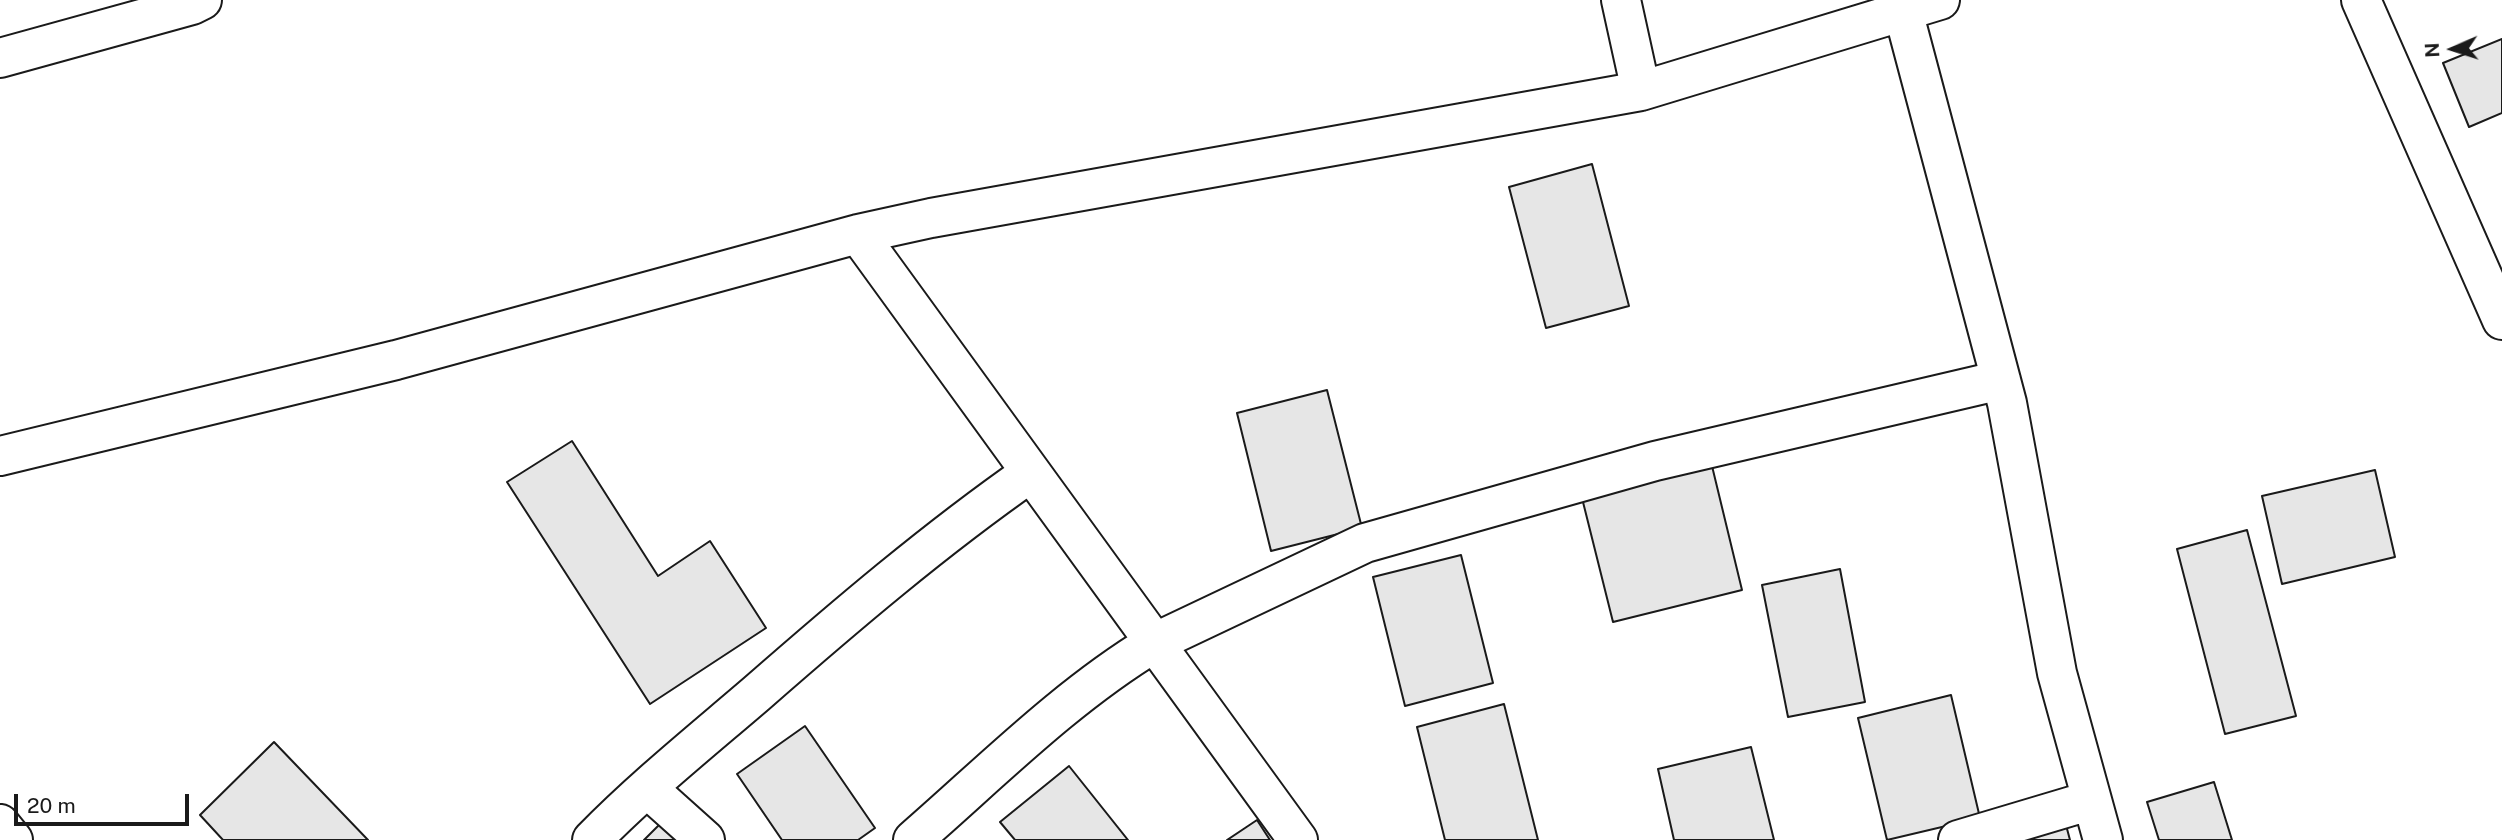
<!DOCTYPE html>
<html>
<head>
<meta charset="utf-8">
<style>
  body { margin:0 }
  #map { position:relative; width:2502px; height:840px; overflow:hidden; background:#fff; font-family:"Public Sans",sans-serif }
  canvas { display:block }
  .north { position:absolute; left:2418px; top:14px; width:70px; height:70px; -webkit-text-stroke:5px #fff; paint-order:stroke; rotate:267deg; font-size:19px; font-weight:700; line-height:28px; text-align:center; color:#1a1a1a }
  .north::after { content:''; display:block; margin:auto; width:24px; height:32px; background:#1a1a1a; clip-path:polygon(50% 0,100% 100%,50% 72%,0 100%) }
  .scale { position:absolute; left:14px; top:794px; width:175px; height:32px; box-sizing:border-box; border:4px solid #1a1a1a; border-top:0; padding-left:9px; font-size:21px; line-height:24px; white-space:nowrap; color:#1a1a1a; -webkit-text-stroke:5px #fff; paint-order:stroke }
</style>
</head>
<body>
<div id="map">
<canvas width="2502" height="840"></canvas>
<div class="north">N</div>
<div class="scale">20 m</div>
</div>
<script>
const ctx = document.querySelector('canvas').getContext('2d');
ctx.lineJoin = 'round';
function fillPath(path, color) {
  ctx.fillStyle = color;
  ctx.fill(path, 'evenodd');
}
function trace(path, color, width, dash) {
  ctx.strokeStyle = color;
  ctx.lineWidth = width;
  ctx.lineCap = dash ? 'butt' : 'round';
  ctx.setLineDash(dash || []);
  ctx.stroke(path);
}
const building = new Path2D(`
  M2502,39V113L2469,127L2443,63Z
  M1592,164L1629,306L1546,328L1509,187Z
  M1327,390L1362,528L1271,551L1237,413Z
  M572,441L658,576L710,541L766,628L650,704L507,482Z
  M1712,466L1742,590L1613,622L1582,498Z
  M2375,470L2395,557L2282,584L2262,496Z
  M2247,530L2296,716L2225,734L2177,549Z
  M1461,555L1493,683L1405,706L1373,577Z
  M1840,569L1865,702L1788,717L1762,585Z
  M1951,695L1980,818L1887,840L1858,718Z
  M1504,704L1538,840H1445L1417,727Z
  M805,726L875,828L858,840H782L737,774Z
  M274,742L368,840H223L200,815Z
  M1751,747L1774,840H1674L1658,769Z
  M1069,766L1128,840H1015L1000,822Z
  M2214,782L2232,840H2159L2147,802Z
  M665,819L687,840H644Z
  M1257,820L1270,840H1227Z
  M2066,825L2070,840H2017Z`);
const street = new Path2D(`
  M1621,0L1641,91
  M2361,0L2502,320
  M1903,11L2007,403L2057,673L2103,840
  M858,234L1298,840
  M0,456L396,360L858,234L931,218L1641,91L1940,0
  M647,788L705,840
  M592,840C643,788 700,742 756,694C844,617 934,540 1030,473
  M913,840C990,773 1066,696 1154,643L1365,543L1655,461L2001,380
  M1958,840L2092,800`);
const secondary = new Path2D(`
  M0,58L192,5L202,0`);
const primary = new Path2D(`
  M0,824L13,840`);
fillPath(building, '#e6e6e6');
trace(building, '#1a1a1a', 2);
trace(street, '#1a1a1a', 42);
trace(secondary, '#1a1a1a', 42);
trace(primary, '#1a1a1a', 42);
trace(street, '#fff', 38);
trace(secondary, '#fff', 38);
trace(primary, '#fff', 38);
</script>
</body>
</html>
